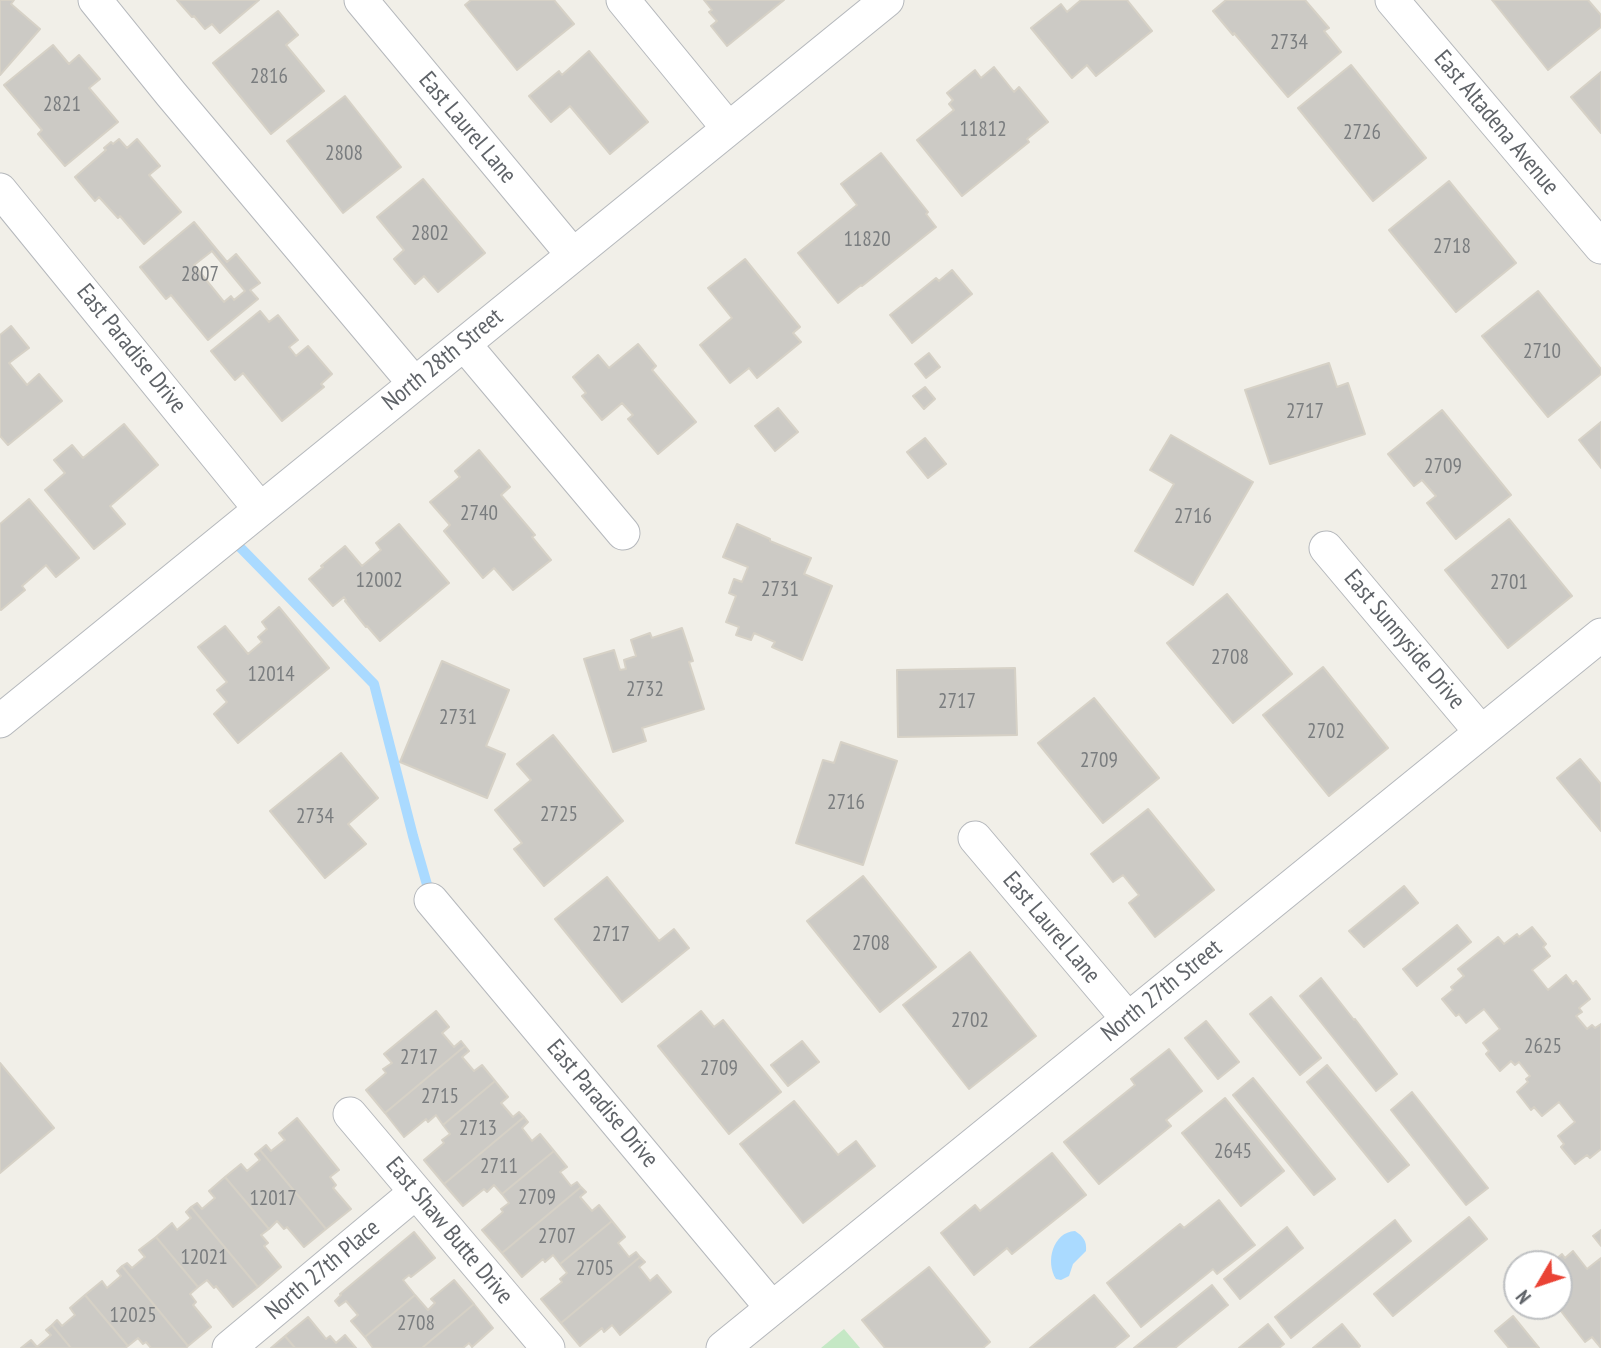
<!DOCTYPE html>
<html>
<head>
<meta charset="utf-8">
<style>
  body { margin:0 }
  #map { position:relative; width:1601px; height:1348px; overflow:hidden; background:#f1efe8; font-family:"PT Sans Narrow",sans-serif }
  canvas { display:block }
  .north { position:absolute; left:1503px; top:1250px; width:70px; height:70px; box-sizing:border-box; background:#fff; border:2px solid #bfc1c3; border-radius:50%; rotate:231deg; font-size:19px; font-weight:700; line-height:28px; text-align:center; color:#5f6368 }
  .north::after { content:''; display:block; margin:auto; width:24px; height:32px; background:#ea4335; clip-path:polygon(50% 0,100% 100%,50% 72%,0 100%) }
</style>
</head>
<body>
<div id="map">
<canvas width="1601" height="1348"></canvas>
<div class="north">N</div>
</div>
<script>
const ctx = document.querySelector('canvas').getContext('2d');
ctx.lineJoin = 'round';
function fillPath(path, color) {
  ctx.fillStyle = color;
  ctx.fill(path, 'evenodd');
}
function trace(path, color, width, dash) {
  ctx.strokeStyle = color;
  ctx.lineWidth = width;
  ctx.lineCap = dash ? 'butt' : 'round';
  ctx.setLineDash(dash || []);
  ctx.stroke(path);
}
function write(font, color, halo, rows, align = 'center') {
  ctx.font = font + ' "PT Sans Narrow",sans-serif';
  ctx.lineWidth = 6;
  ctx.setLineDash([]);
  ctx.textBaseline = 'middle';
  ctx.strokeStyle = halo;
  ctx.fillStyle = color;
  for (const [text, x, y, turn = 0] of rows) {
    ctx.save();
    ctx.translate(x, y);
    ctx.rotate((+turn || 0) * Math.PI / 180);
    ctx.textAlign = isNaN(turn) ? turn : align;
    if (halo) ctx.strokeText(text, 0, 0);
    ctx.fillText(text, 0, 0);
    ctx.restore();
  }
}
const green = new Path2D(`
  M844,1329L860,1348H821Z`);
const water = new Path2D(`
  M1075,1231C1083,1236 1087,1241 1086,1251L1073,1264L1069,1276L1061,1280L1056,1279C1045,1262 1053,1232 1075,1231Z`);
const stream = new Path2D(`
  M231,538L374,684L413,836L430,895`);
const building = new Path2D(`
  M0,0H14L11,4L40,29L0,75Z
  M177,0H259L220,33L212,24L205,29L194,16L192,17Z
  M471,0H554L574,24L517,70L465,5Z
  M704,0H784L727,46L711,26L717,21L709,12L712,10Z
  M1081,0H1127L1152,31L1096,76L1087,65L1072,78L1031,28L1061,4L1067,12Z
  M1226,0H1305L1329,28L1324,31L1341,52L1288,97L1234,33L1233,35L1213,11Z
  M1492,0H1588L1601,15V27L1548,70Z
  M278,11L298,35L286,45L324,91L271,134L213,63Z
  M53,45L69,64L79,55L100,79L89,88L118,122L65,166L38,134L42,130L4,85Z
  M589,51L648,122L610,154L570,106L551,122L529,96L559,71L562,75Z
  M1351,65L1426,158L1373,201L1298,108Z
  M994,67L1014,92L1019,87L1048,122L1027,139L1029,142L962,196L917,140L954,110L949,104L953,100L947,93L975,70L981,78Z
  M1601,72V133L1571,97Z
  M345,96L401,167L343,213L287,141Z
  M119,139L127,148L137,139L160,166L149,175L181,212L144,244L120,216L118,218L99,197L95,201L75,177L106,150L104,148L111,142L113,144Z
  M881,153L928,212L926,214L936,227L862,286L861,285L838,303L798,253L857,205L841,184Z
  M423,179L485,253L438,292L424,276L415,284L394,259L404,250L377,217Z
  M1449,181L1516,263L1456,312L1389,230Z
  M194,222L227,262L236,254L260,283L250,290L258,299L208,340L171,295L166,299L140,267Z
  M212,251L245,291L234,300L231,296L224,302L194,265Z
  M745,259L800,327L793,333L801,342L757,378L749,368L730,383L700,345L732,318L708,288Z
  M952,270L972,294L912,343L890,315L936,278L939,281Z
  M1538,291L1601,369V374L1548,417L1482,336Z
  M260,311L269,322L278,315L298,340L289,347L296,356L308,346L332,374L321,384L324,387L282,421L243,373L235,380L211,351Z
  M11,326L29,348L9,363L27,385L39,374L62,401L8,445L0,436V335Z
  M638,344L656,366L652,370L696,422L658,454L628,419L633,415L622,403L602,420L582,396L586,393L573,377L598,355L609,368Z
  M929,353L940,367L926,378L915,364Z
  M1329,363L1337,387L1348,383L1365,434L1270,464L1245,390Z
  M925,387L935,399L924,409L913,396Z
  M778,408L798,432L775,451L755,426Z
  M1442,410L1511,495L1456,539L1427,503L1436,496L1422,480L1414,486L1388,454Z
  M1601,422V468L1579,440Z
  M124,424L158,465L110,506L125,524L94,549L45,490L65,473L54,460L72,445L83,458Z
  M1171,435L1253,482L1193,585L1135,551L1174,484L1150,470Z
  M925,438L946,464L928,478L907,452Z
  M479,450L510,487L501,495L535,535L532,537L551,560L513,590L494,568L483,578L444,531L450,525L430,502L460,477L455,471Z
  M29,499L79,558L56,577L46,565L22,586L25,590L1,610L0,608V524Z
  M1509,519L1572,596L1508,648L1445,570Z
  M399,524L449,583L380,641L367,626L366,627L345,601L346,600L344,597L333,606L309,579L323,567L321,566L345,546L362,566L381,550L376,543Z
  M737,524L770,539V541L811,558L804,574L832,586L802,660L772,647L775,642L754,633L751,640L736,635L739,627L726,622L736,596L729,593L734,579L742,582L748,567L723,557Z
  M1227,594L1292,674L1233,723L1167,643Z
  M279,607L329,668L238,743L214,714L227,702L217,690L227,682L198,647L225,626L248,654L262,642L258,637L267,629L262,622Z
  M682,628L693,661L689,662L704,709L642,728L646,741L613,752L584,659L614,650L620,670L626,669L624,660L636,656L631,640L650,633L652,638Z
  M442,661L509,690L486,746L505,754L487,798L400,762Z
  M1323,667L1388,748L1329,796L1263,715Z
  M1015,668L1017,735L898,737L897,670Z
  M1094,698L1159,778L1103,823L1038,743Z
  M553,735L623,821L544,886L514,849L522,843L495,810L531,780L517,764Z
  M841,742L897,761L863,865L796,843L823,760L834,763Z
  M341,753L378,798L348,824L366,844L325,878L270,811Z
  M1580,759L1601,784V831L1557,778Z
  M1148,809L1214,890L1155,937L1129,903L1139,895L1123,875L1113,882L1091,854Z
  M863,876L936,967L880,1012L807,921Z
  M607,877L659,941L674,929L689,948L622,1002L555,919Z
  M1404,886L1418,903L1364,947L1349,931Z
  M1457,925L1471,942L1417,986L1403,969Z
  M1532,927L1546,944L1543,947L1550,956L1532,970L1548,990L1566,975L1573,984L1576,981L1590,999L1579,1008L1582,1012L1576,1016L1587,1029L1592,1025L1595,1028L1601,1024V1149L1590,1158L1587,1155L1575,1164L1561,1147L1564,1144L1558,1136L1575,1122L1559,1102L1542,1116L1534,1107L1531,1110L1517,1092L1528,1082L1526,1079L1530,1076L1519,1062L1515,1065L1511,1061L1500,1071L1486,1054L1489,1051L1483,1043L1500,1029L1484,1009L1466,1023L1459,1014L1456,1016L1442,999L1453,990L1451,987L1464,976L1458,969L1498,937L1504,944L1517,934L1519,937Z
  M970,952L1036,1036L969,1089L903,1005Z
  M1321,978L1354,1020L1355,1019L1397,1074L1376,1091L1300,996Z
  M1271,997L1321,1058L1300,1075L1250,1014Z
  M436,1011L449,1027L442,1033L454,1047L461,1041L465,1046L385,1113L366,1090L386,1073L383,1069L392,1063L384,1054Z
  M701,1011L714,1027L723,1020L781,1092L729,1134L658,1046Z
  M1206,1021L1239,1062L1218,1079L1185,1038Z
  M802,1041L819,1062L788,1086L771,1065Z
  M465,1046L469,1051L462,1057L474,1071L482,1065L495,1081L443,1125L436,1115L428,1122L426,1119L404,1137L385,1113Z
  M1169,1049L1202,1091L1166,1120L1171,1126L1099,1184L1064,1142L1135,1085L1131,1079Z
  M0,1063L54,1128L0,1173Z
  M1327,1065L1409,1165L1388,1182L1307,1082Z
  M1253,1078L1335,1179L1314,1195L1233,1095Z
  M495,1081L508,1097L501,1103L513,1117L519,1112L524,1117L444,1184L424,1160L444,1143L442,1140L450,1134L443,1125Z
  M1412,1092L1488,1188L1466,1205L1391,1110Z
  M1225,1098L1284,1171L1241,1206L1182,1133Z
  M794,1101L838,1155L856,1141L875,1166L803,1223L740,1144Z
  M524,1117L528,1122L522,1128L532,1141L540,1134L554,1151L502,1194L494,1185L487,1192L484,1189L463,1206L444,1184Z
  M297,1118L339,1170L330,1177L336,1185L333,1188L351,1209L326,1229L260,1150L266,1145L271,1151L285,1140L279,1133Z
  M260,1150L326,1229L304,1247L287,1227L284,1229L277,1221L269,1229L225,1177L241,1164L247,1171L260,1160L255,1154Z
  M554,1151L567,1167L560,1172L571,1186L577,1182L581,1187L502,1253L482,1230L503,1212L501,1209L509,1203L502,1194Z
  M1052,1153L1086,1195L1012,1254L1007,1248L974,1275L941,1233L975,1205L980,1211Z
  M225,1177L269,1229L261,1235L268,1243L264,1246L281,1267L258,1287L191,1207L197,1203L202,1209L215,1198L209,1191Z
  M581,1187L586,1192L580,1197L592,1211L599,1205L612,1221L560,1264L553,1255L545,1262L543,1259L522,1277L502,1253Z
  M1219,1200L1255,1245L1217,1274L1213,1269L1141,1327L1107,1283L1180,1224L1184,1228Z
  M191,1207L258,1287L233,1307L216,1286L214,1288L207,1280L198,1287L156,1237L172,1223L177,1230L191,1218L186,1212Z
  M1469,1217L1487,1239L1393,1316L1374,1294Z
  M1395,1220L1411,1241L1291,1338L1275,1317Z
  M612,1221L625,1237L618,1243L629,1257L636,1252L640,1257L561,1323L541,1299L562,1282L560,1279L567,1273L560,1264Z
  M1287,1227L1303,1248L1240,1299L1224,1279Z
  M1601,1230V1246L1593,1236Z
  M414,1232L435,1258L411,1277L409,1275L403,1280L415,1295L365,1337L351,1321L358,1315L346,1301L339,1306L335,1301L341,1295L340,1294Z
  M156,1237L198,1287L190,1294L196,1302L193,1305L211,1327L188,1346L122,1266L127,1263L132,1268L145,1257L139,1250Z
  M1573,1251L1587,1269L1601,1258V1348L1592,1337L1585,1342L1557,1306H1559V1298L1560,1297L1559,1295V1264H1550L1562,1254L1565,1258Z
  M640,1257L645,1262L639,1267L650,1281L657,1275L671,1292L620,1335L612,1325L604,1332L602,1328L580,1346L561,1323Z
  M122,1266L188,1346L186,1348H151L146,1342L143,1344L138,1338L128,1346L85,1295L102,1281L107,1288L121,1276L117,1271Z
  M929,1267L990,1342L983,1348H885L862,1320Z
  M454,1280L474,1304L422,1348H373L365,1337L415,1295L428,1310L435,1303L431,1299Z
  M1212,1285L1228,1305L1175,1348H1134Z
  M85,1295L128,1346L125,1348H71L52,1325L57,1320L62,1326L75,1315L70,1308Z
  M1094,1295L1129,1336L1114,1348H1030Z
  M474,1304L493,1328L472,1347L469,1343L463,1348H422Z
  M1513,1316L1539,1348H1509L1495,1331Z
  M308,1317L326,1339L330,1336L336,1343L345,1335L356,1348H295L285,1336Z
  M1268,1324L1284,1344L1279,1348H1239Z
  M1342,1324L1360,1346L1358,1348H1313Z
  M52,1325L71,1348H21L31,1340L37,1347L51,1335L46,1330Z
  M285,1336L295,1348H271Z`);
const minor = new Path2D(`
  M95,0L171,94L414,383
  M361,0L573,255
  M623,0L728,128
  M1392,0L1601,247
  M0,190L260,509
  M464,344L623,533
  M1326,548L1481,732
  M0,721L887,0
  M975,838L1128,1019
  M431,900L772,1308
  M350,1114L548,1348
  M229,1348L416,1192
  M723,1348L1601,635`);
const numberNames = [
  ["2734",1289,43],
  ["2816",269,77],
  ["2821",62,105],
  ["11812",983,130],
  ["2726",1362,133],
  ["2808",344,154],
  ["2802",430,234],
  ["11820",867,240],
  ["2718",1452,247],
  ["2807",200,275],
  ["2710",1542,352],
  ["2717",1305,412],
  ["2709",1443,467],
  ["2740",479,514],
  ["2716",1193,517],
  ["12002",379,581],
  ["2701",1509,583],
  ["2731",780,590],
  ["2708",1230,658],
  ["12014",271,675],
  ["2732",645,690],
  ["2717",957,702],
  ["2731",458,718],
  ["2702",1326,732],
  ["2709",1099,761],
  ["2716",846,803],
  ["2725",559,815],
  ["2734",315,817],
  ["2717",611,935],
  ["2708",871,944],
  ["2702",970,1021],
  ["2625",1543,1047],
  ["2717",419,1058],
  ["2709",719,1069],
  ["2715",440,1097],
  ["2713",478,1129],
  ["2645",1233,1152],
  ["2711",499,1167],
  ["2709",537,1198],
  ["12017",273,1199],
  ["2707",557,1237],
  ["12021",204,1258],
  ["2705",595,1269],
  ["12025",133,1316],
  ["2708",416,1324]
];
const streetNames = [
  ["East Altadena Avenue",1496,123,50],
  ["East Laurel Lane",467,128,50],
  ["East Paradise Drive",131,349,51],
  ["North 28th Street",443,360,-39],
  ["East Sunnyside Drive",1404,640,50],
  ["East Laurel Lane",1051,928,50],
  ["North 27th Street",1162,991,-39],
  ["East Paradise Drive",602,1104,50],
  ["East Shaw Butte Drive",449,1231,50],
  ["North 27th Place",323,1270,-40]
];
fillPath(green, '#c5e8c5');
fillPath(water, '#aadaff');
trace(stream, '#aadaff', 10);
fillPath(building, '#cccac5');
trace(building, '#d6d1c6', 2);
trace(minor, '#b5b8bc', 35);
trace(minor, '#fff', 33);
write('21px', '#7a7d7f', null, numberNames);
write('24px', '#5f6368', '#fff', streetNames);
</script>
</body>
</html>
